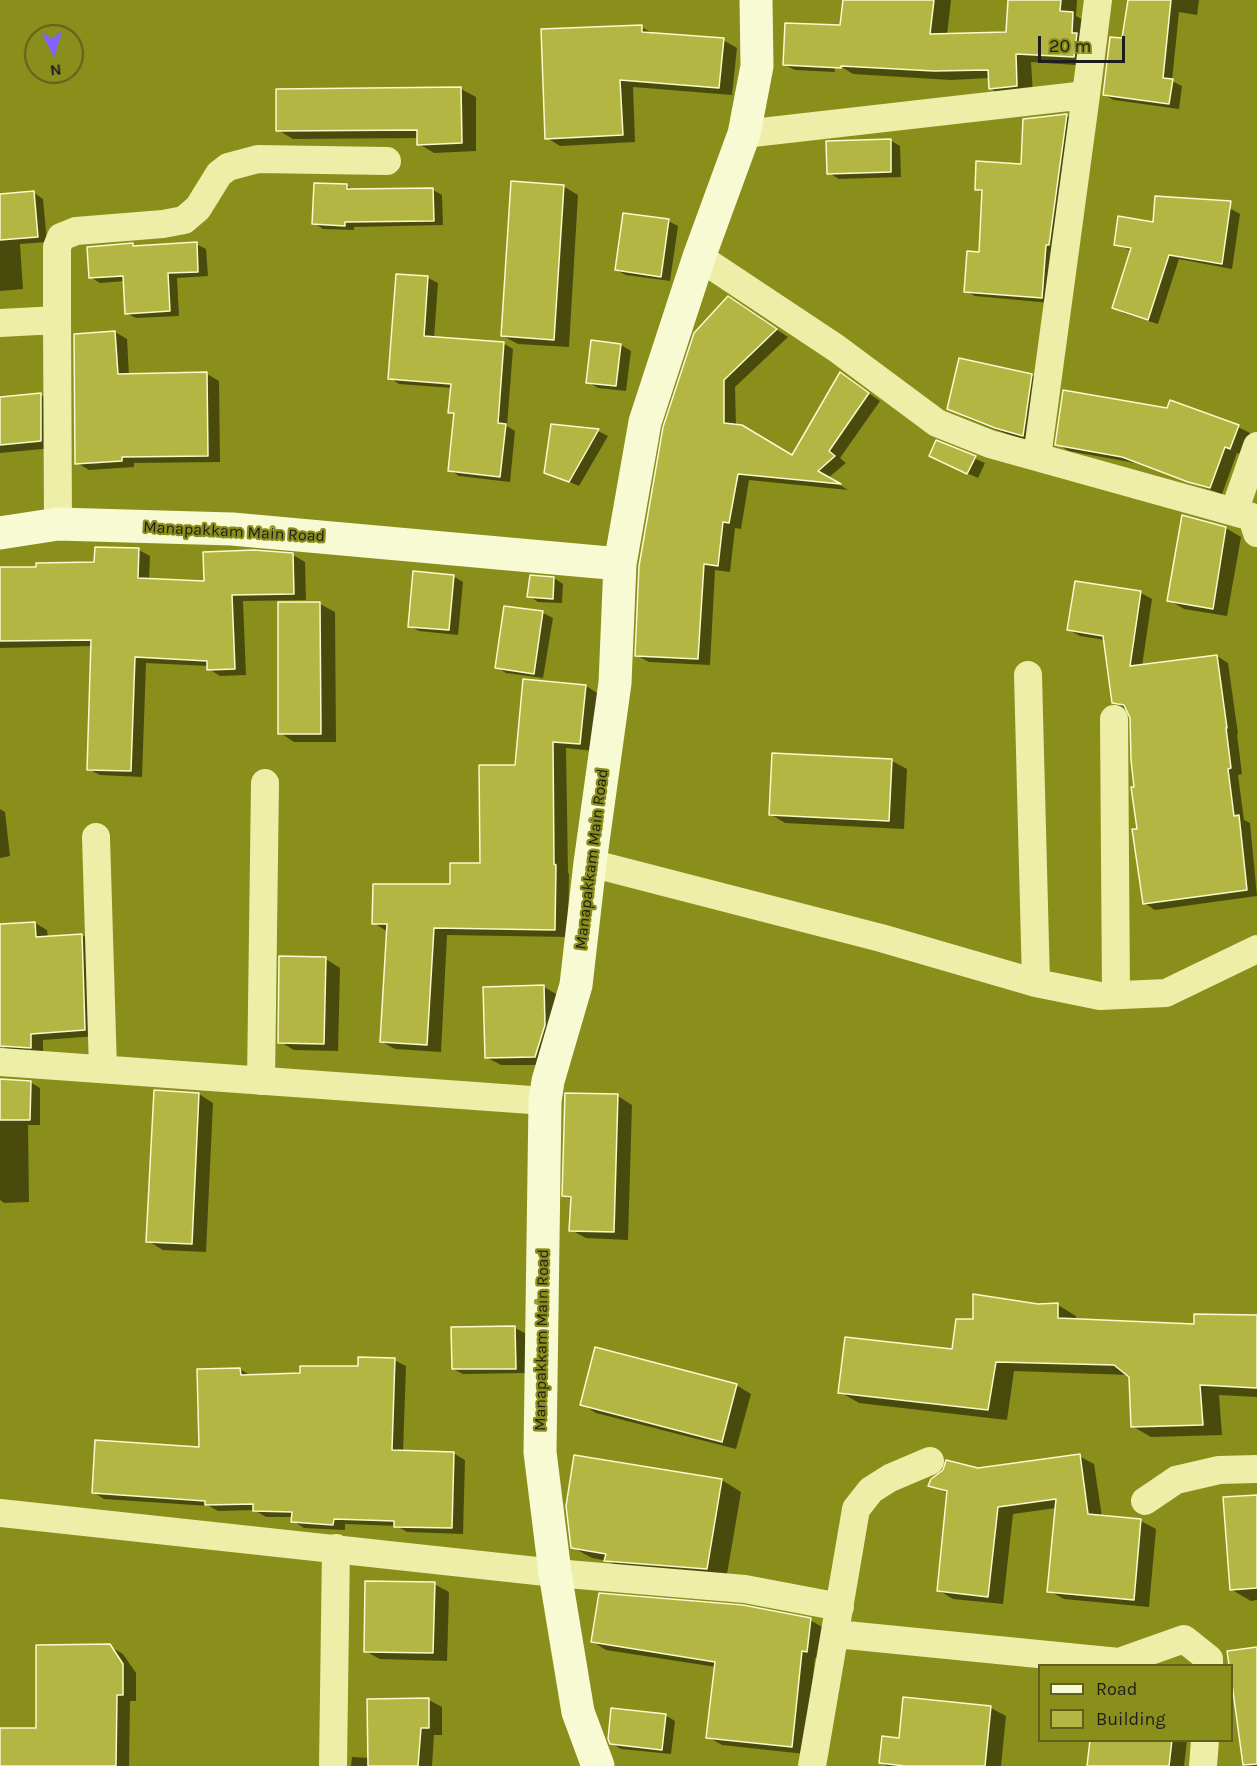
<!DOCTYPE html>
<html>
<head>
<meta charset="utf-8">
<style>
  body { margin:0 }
  #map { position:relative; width:1257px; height:1766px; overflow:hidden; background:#8a8e1a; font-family:Karla,sans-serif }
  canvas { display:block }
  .legend { position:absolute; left:1038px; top:1664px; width:195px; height:78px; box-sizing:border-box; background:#8a8e1a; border:2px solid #5e611b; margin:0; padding:8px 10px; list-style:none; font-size:18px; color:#1d1d1d }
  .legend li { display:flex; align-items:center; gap:12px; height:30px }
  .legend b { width:30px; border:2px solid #5e611b }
  .north { position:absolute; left:24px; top:24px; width:60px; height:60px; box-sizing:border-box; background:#8a8e1a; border:2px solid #5e611b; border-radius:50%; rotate:174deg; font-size:16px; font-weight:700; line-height:24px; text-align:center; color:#1d1d1d }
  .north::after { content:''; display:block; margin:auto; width:21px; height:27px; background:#8164ff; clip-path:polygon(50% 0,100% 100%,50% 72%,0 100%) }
  .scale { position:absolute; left:1038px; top:36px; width:87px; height:27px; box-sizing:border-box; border:3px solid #1d1d1d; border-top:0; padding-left:8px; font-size:18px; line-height:21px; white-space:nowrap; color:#1d1d1d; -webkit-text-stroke:4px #8a8e1a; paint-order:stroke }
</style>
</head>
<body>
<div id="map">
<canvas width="1257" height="1766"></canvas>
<ul class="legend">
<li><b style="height:8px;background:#f8fad4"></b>Road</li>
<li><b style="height:16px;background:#b3b643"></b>Building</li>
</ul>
<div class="north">N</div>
<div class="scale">20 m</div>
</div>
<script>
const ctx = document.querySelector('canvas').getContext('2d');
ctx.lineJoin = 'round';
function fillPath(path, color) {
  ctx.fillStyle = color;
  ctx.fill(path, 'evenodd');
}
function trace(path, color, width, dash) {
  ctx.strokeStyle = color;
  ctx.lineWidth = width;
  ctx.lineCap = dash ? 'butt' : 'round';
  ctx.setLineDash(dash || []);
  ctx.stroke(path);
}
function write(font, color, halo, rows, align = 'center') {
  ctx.font = font + ' Karla,sans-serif';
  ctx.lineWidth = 4.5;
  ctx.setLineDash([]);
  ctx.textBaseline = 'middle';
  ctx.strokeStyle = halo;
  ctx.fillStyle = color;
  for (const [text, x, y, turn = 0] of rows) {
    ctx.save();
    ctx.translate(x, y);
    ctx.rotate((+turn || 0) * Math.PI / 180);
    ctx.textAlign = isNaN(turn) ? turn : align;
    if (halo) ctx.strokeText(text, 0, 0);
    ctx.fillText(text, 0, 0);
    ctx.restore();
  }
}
const shadow = new Path2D(`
  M845,0H951L947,35L1008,33L1010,0H1077L1076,16L1089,23L1090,66L1031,62L1033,95L1007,98L991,89L990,78L951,80L853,74L837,64Z
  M1129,0H1199L1197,15L1179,12L1172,81L1182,86L1179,109L1114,100L1104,95L1124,39Z
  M641,27L654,34L723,40L737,48L732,95L633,87L635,142L560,146L547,138Z
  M831,32L835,72L795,70L785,65Z
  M461,89L476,97V151L434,153L419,144V138L293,139L278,130Z
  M1066,115L1076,121L1051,303L975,296L966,291L980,254L984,193L976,189L1022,165Z
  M890,140L900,146L901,177L839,179L829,173Z
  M347,186L355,191L433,190L442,195L443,225L354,227V230L323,229L314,223Z
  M563,186L578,195L569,347L518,344L503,336Z
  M34,193L43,199L47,242L20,244L23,289L0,291V196Z
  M1219,202L1240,214L1232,269L1179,259L1158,324L1123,313L1113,307L1132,251L1115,244L1155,224Z
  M668,221L678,226L670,281L626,275L616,270Z
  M133,244L137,247L196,244L206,249L208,276L177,278L179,316L136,318L126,313L125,281L100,283L90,277Z
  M397,275L428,278L438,283L434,338L503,343L513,349L507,426L515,431L510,482L459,476L450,470L456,415L450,412L452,388L399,384L390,378Z
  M740,305L788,337L735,387L736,426L793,457L841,374L880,401L840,458L846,463L828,478L848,490L749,480L741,529L735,528L730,572L715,570L710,665L649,662L636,655Z
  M115,332L127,339L129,375L207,374L219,381L220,462L134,463V467L89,470L77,463Z
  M593,342L621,345L631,351L626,391L598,388L588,382Z
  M1031,375L1046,384L1038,443L1012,436L964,417L949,409Z
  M41,395L53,402V448L0,453V398Z
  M552,426L598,431L608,436L579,486L546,472Z
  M1238,427L1250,433L1242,454L1237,453L1222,494L1135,463L1069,451L1057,444Z
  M937,442L985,463L978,478L940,461Z
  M1183,517L1226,528L1241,537L1227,616L1184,609L1169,600Z
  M139,550L150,556L149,580L206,583L293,555L305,562L306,600L243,601L246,675L220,676L209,669V666L146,663L142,777L100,775L88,769L93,646L0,648V570L96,564Z
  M453,576L463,582L458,635L419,631L409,626Z
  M554,578L563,584L562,603L538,602L529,596Z
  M1076,583L1141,593L1152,599L1142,666L1217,656L1228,663L1238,734H1237L1242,774L1238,775L1244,820L1250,823L1257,896L1155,910L1144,903L1132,718L1127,709L1113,702L1105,640L1080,636L1069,630Z
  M320,604L335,612L336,742H294L280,733Z
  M506,608L543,613L553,618L543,678L506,673L497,667Z
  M586,686L599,694L594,751L566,748L568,873L569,874L568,937L447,935L441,1052L395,1049L382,1042L388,932L374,923L451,886L481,865L516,766Z
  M892,761L907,769L904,829L785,823L770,814Z
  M0,809L5,812L10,856L0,858Z
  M35,923L47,930L48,938L82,935L94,942L97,1036L43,1040V1054L13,1052L1,1045L0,925Z
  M326,959L340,968L338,1051L294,1050L280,1042Z
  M544,987L558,995L550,1065H501L486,1057Z
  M0,1080L30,1082L40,1088V1125H28L29,1202L4,1203L0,1200Z
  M199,1094L213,1103L206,1252L163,1250L148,1241Z
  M618,1096L632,1105L628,1240L586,1238L571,1230L572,1200L564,1196Z
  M1038,1305H1058L1076,1316V1320L1195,1325L1257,1317V1397L1219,1395L1222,1435L1151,1437L1132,1426L1129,1375L1014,1371L1007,1420L859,1403L840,1392L954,1351L975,1320Z
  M515,1328L525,1333V1373L463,1374L453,1369Z
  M394,1360L406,1366L403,1452L453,1453L465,1460L463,1534L407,1532L397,1526L345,1524V1530L304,1528L293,1521V1517H266L254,1510L218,1511L209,1506L104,1499L93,1492L200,1448L240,1369L251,1376L301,1374L360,1367Z
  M736,1385L751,1394L736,1449L596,1413L582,1404Z
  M1079,1456L1094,1464L1102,1517L1141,1521L1156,1529L1149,1607L1064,1599L1049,1591L1056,1508L1013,1514L1003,1604L953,1599L938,1590L949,1494L930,1485L978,1470Z
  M722,1480L741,1492L726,1580L626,1571L608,1561L592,1558L572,1547Z
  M1257,1496V1600L1251,1601L1232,1590Z
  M434,1584L449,1592L447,1661L380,1659L365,1651Z
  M810,1620L824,1628L820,1659L815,1658L805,1754L722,1745L708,1737L716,1667L606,1650L593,1642Z
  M109,1646L123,1654L136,1673V1701H130L129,1766H0V1730L37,1729Z
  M1257,1649V1766H1245L1229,1652Z
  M429,1700L442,1707V1735H434L432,1766H351L352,1757L370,1758Z
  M991,1708L1006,1716L1001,1766H887L881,1763L901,1739Z
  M665,1715L675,1721L671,1754L621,1749L611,1743Z
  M1091,1740H1187L1184,1766H1088Z`);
const building = new Path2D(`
  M843,0H934L930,34L1006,32L1008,0H1061L1060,11L1073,12L1072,33H1077L1074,57L1016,54L1017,86L989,89L988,70L934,71L841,66V68L783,65L785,23L840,25Z
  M1128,0H1171L1163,78L1173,79L1169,104L1103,95L1110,37L1122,38Z
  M642,25V32L724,38L719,88L620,80L623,135L545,139L541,29Z
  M461,87L462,143L417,145V130L276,131V89Z
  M1067,114L1049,245H1046L1042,298L964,292L967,251L979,252L982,190H975L976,161L1021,164L1023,119Z
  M891,139V172L827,174L826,141Z
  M511,181L564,185L554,340L501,336Z
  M314,183L347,184V189L433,188L434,221L345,222V226L312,224Z
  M34,191L38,237L0,240V194Z
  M1155,196L1231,201L1222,264L1169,255L1148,320L1112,308L1131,248L1114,245L1118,216L1153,222Z
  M623,213L669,219L661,277L615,270Z
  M197,242L198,272L168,273L170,311L125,314L123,276L89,278L87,247L133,243V246Z
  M396,274L428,276L424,336L504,342L498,423L506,424L500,477L448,471L454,413H448L451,384L388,379Z
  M728,296L777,329L724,380V423L742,425L792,455L840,372L869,393L829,451L835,456L818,471L841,484L738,474L729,523L723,522L718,566L704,564L698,659L635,656L639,566L663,427L694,333Z
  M115,331L118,374L207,372L208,456L122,457V461L75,464L74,334Z
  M591,340L621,344L616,386L586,383Z
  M959,358L1032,374L1023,436L995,428L947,409Z
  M1063,390L1167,408L1170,400L1239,425L1230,449L1225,447L1210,488L1188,482L1122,457L1055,445Z
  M41,393V441L0,445V397Z
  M551,424L599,429L569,482L544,473Z
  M936,440L976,456L967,474L929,456Z
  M1182,515L1226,527L1213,609L1167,601Z
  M95,547L139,548L138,578L204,581L203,552L254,550L293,553L294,594L232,595L235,669L207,670V661L135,657L131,771L87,770L91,640L0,641V567H36V563L94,562Z
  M413,571L454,575L449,630L408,627Z
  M530,575L554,577L553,599L527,597Z
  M1075,581L1141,591L1130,666L1217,655L1227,728H1226L1231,768L1228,769L1234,816L1239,815L1247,890L1143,904L1132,829H1137L1131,787H1134L1131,760L1130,718L1124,705L1112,703L1103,636L1067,630Z
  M278,602H320L321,734H278Z
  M504,606L543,611L534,674L495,668Z
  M523,679L586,685L580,744L553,742L554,864L556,865L555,930L434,928L427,1045L380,1042L387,924H372L373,884H450V863H480L479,765H515Z
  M772,753L892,759L889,821L769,815Z
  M35,922L36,937L82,934L85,1030L31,1034V1048L0,1046V924Z
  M279,956L326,957L324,1044L278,1043Z
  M544,985L545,1025L535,1057L485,1058L483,987Z
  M0,1079L31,1081L30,1120H0Z
  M154,1090L199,1093L192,1244L146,1242Z
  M565,1093L618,1094L614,1232L569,1231L571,1197L562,1196Z
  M973,1294L1038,1304L1058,1303V1318L1194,1324V1314L1257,1315V1388L1200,1385L1203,1425L1131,1427L1129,1377L1114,1365L996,1362L988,1410L838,1393L845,1337L952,1349L956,1319H973Z
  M515,1326L516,1369H452L451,1327Z
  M595,1347L737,1384L722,1442L580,1405Z
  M358,1357L395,1358L392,1450L454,1452L452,1528L394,1527V1521L334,1519L333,1525L291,1522L292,1512L253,1511V1504L205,1505V1501L92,1493L95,1440L199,1447L197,1369L240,1368L241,1375L300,1373V1366H358Z
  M1080,1454L1088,1514L1141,1519L1134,1600L1047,1592L1056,1499L998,1507L988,1597L937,1591L947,1491L928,1486L931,1479L943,1470L946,1460L978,1468Z
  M574,1455L722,1479L707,1569L604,1561L606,1554L571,1548L566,1506Z
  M1257,1495V1588L1230,1590L1223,1497Z
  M365,1581L435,1582L433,1653L364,1652Z
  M599,1593L743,1605L811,1618L807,1652L802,1651L792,1747L706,1738L715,1662L591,1642Z
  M110,1644L123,1664V1695H117L116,1766H0V1728H36V1645Z
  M1257,1647V1764L1243,1765L1232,1684V1665H1229L1227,1651Z
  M903,1697L991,1706L985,1766H905L879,1763L882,1736L899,1738Z
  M429,1698V1728H421L418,1766H368L367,1699Z
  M611,1708L666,1714L662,1750L610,1744L608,1739Z
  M1090,1740H1172L1169,1766H1087Z`);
const street = new Path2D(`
  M744,134L1086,95L1098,0
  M699,257L836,348L937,423L990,444L1252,517L1257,533
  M57,320V247L61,237L76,231L163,224L184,220L198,208L219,174L228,167L258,159L387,161
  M0,323L57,320L58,524
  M1037,457L1086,95
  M1234,512L1257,446
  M1028,675L1036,983
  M1114,719L1116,995
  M96,837L103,1069
  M590,863L881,938L1036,983L1100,996L1166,993L1257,949
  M0,1062L545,1101
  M261,1081L265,783
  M1145,1501L1176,1480L1219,1470L1257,1469
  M0,1513L555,1573L745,1589L840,1607
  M836,1634L1119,1662L1184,1639L1209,1659V1666
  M333,1766L336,1548
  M812,1766L856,1509L871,1490L890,1478L930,1461
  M1203,1766L1205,1740`);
const secondary = new Path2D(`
  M0,533L58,524L232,529L620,564L615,683L590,863L576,985L548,1081L545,1101L540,1452L555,1573L578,1712L598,1766
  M620,564L645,422L699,257L744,134L757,66L756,0`);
const streetNames = [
  ["Manapakkam Main Road",234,532,3],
  ["Manapakkam Main Road",592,859,-83],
  ["Manapakkam Main Road",542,1340,-89]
];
fillPath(shadow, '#0007');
fillPath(building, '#b3b643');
trace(building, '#f9facd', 1.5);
trace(street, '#edeea7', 28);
trace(secondary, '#f8fad4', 33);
write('16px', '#1d1d1d', '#8a8e1a', streetNames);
</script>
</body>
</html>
